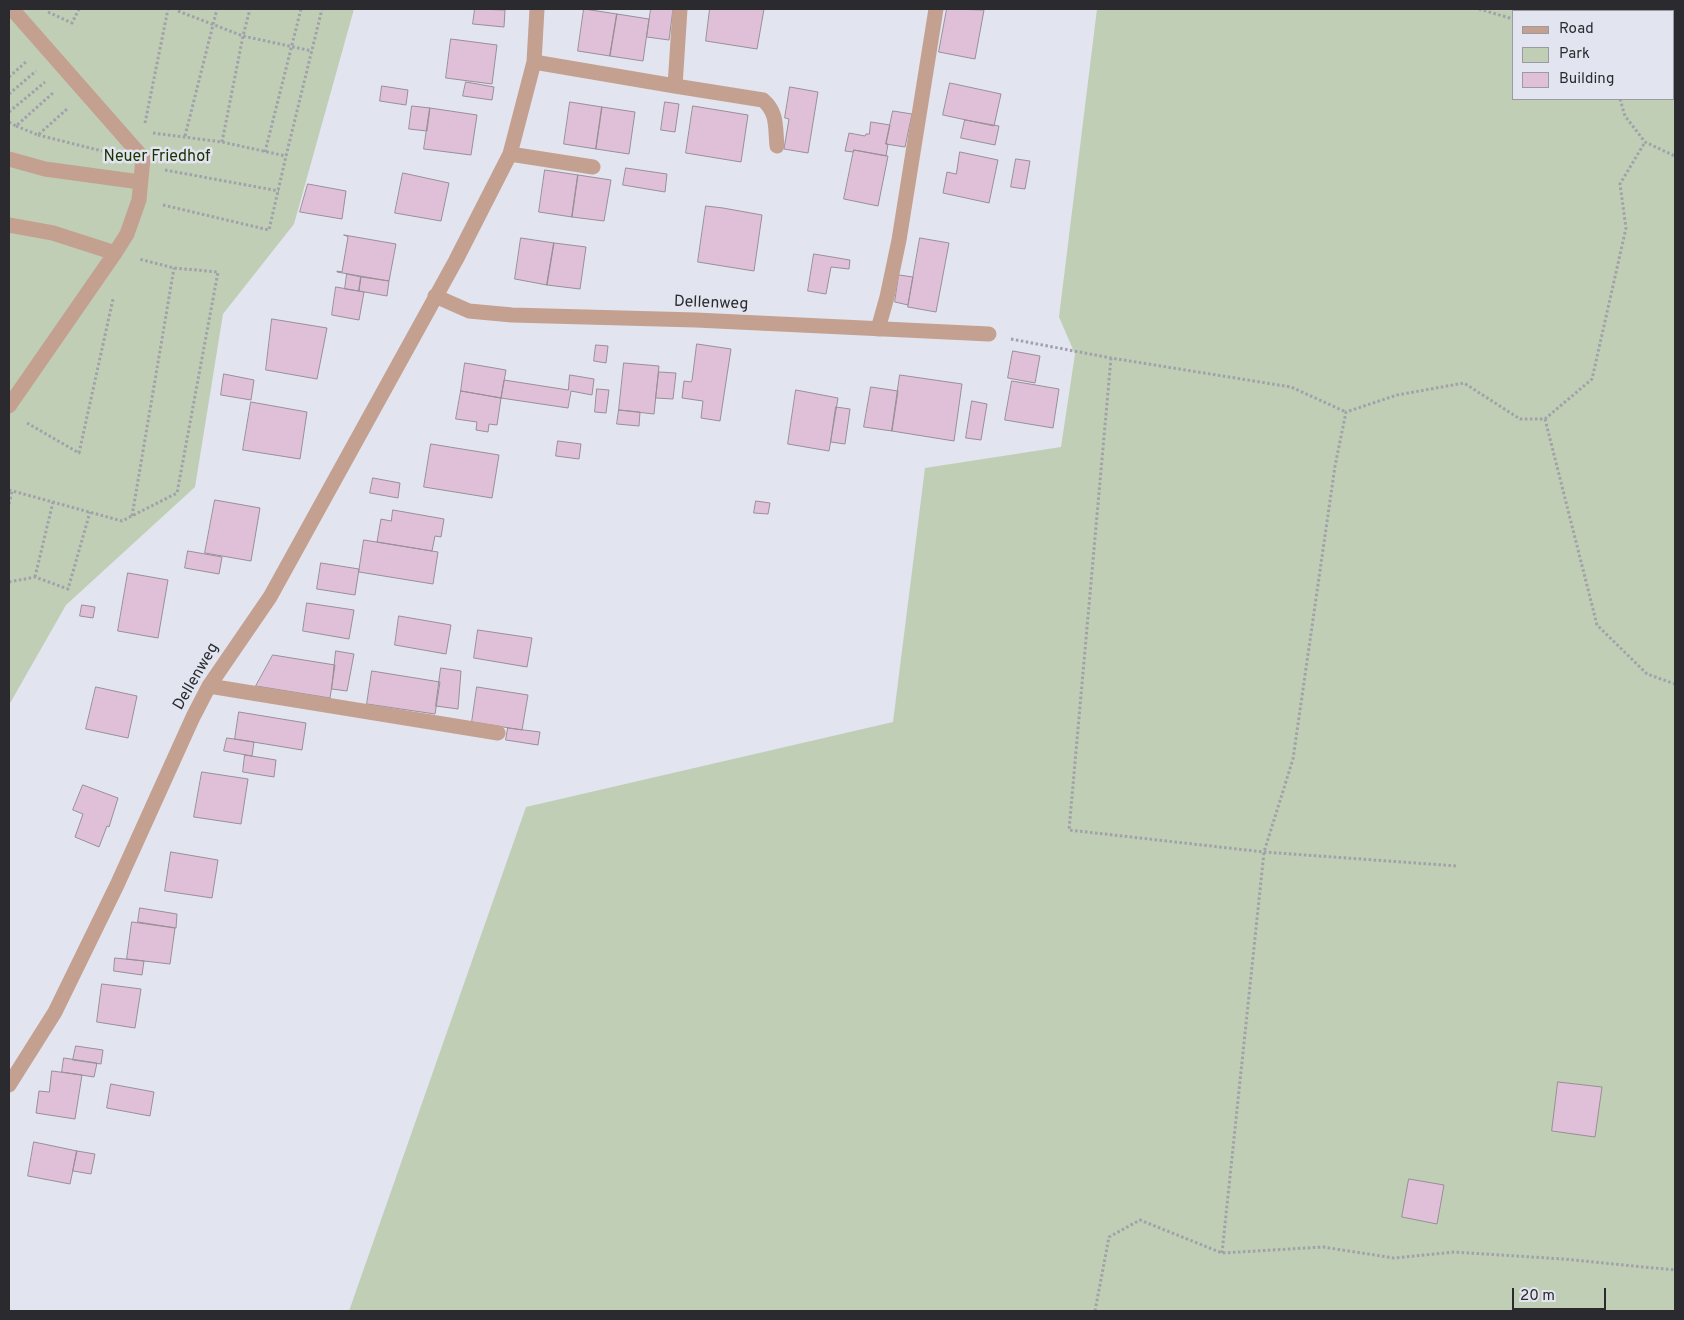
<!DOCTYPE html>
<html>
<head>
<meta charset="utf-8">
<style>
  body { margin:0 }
  #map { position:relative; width:1684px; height:1320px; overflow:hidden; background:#e2e4ef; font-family:Overpass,sans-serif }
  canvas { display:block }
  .frame { position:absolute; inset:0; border:10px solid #2b2b2f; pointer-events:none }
  .legend { position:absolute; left:1512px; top:10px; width:162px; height:90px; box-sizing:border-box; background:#e2e4ef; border:1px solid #999aa2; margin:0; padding:6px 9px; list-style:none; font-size:15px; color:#2b2b2f }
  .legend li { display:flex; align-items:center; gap:10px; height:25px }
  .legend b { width:25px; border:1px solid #999aa2 }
  .scale { position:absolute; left:1512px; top:1288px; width:94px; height:22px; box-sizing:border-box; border:2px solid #2b2b2f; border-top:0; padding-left:6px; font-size:15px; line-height:18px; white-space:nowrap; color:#2b2b2f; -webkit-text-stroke:4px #e2e4ef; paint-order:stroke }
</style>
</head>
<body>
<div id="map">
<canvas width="1684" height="1320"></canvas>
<div class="frame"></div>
<ul class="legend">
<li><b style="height:6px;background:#c4a090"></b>Road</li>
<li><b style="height:14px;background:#c0ceb5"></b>Park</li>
<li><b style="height:14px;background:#e0c0d9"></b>Building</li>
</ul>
<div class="scale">20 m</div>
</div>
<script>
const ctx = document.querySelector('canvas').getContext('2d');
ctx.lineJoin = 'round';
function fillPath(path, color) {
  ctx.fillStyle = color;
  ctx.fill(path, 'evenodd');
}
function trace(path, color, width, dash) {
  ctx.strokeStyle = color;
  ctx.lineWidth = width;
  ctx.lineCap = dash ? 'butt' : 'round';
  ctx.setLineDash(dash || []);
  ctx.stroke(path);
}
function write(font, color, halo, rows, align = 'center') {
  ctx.font = font + ' Overpass,sans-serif';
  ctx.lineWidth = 5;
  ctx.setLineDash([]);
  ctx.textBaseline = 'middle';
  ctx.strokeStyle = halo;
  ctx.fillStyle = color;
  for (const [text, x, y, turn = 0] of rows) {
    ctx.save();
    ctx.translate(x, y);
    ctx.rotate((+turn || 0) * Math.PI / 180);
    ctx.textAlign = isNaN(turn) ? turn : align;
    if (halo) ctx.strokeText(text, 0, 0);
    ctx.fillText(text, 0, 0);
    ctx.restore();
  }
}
const green = new Path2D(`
  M9,9H354L294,224L223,314L195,487L66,605L9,705Z
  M1097,9H1675V1311H349L526,807L893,722L925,468L1061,447L1075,354L1059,317ZM1513,11H1673V99H1513Z`);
const building = new Path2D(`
  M475,9L505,10L504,27L473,24Z
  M584,9L617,14L610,56L578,51Z
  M651,9H673L669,40L647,37Z
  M710,9H764L757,49L706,41Z
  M947,9L984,10L975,59L939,52Z
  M617,14L649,19L643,61L610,56Z
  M451,39L497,45L492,84L446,78Z
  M466,82L494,87L492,100L463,96Z
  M950,83L1001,94L994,126L943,115Z
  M382,86L408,90L406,105L380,101Z
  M790,87L818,92L808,153L784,149L789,119L785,118Z
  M570,102L602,107L596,149L564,144Z
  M665,102L679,104L675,132L661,130Z
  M412,106L430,108L427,131L409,129Z
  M693,106L748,115L741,162L686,153Z
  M602,107L635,112L629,154L596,149Z
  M430,108L477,115L471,155L424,149Z
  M893,111L912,114L905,147L886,144Z
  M965,120L999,126L995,145L961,138Z
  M871,122L890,125L886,144H888L886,156L854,150L853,152L845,151L849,133L865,136L866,134H869Z
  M854,150L888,156L878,206L844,199Z
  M960,152L998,160L989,203L943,193L947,172L956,174Z
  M1016,159L1030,161L1025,189L1011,187Z
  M626,168L667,174L665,192L623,185Z
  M545,170L578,175L572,217L539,212Z
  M403,173L449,183L441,221L395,213Z
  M578,175L611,180L604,221L572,217Z
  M308,184L346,191L342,219L300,212Z
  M706,206L723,208L762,215L754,271L698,262Z
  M344,235L396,244L389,281L337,272V271L342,272L348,237Z
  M521,238L554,243L547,285L515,279Z
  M920,238L949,243L936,312L908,307Z
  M554,243L586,247L580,289L547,285Z
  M814,254L850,260L849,269L831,267L826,294L808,291Z
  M347,274L361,277L359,291L345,289Z
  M899,275L913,277L908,305L895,302Z
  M361,277L389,281L387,296L359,291Z
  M336,287L364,292L359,320L332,315Z
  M272,319L327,328L317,379L266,370Z
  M697,344L731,349L720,421L701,418L703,401L682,398L684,381L691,382L692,380Z
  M596,345L608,346L606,363L594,361Z
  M1013,351L1040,356L1035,383L1008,378Z
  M465,363L506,370L501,398L461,391Z
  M624,363L659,366L654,414L619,410Z
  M659,372L676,373L673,399L656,398Z
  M224,374L254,380L251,400L221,395Z
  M570,375L594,379L592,395L571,391L568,408L501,398L504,380L568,390Z
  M900,375L962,384L954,441L892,431Z
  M1012,381L1059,389L1053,428L1005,420Z
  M871,387L898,391L892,431L864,427Z
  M597,389L609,390L606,413L595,412Z
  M796,390L838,398L829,451L788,444Z
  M461,391L501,398L497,425L489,424L488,432L476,430L477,422L456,419Z
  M972,401L987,404L981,440L966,438Z
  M251,402L307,412L300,459L243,450Z
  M836,407L850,409L845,444L831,442Z
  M619,410L640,412L639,426L617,424Z
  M558,441L581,444L579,459L556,456Z
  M431,444L499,455L492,498L424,487Z
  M373,478L400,483L398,498L370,493Z
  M215,500L260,508L251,561L205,553Z
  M756,501L770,503L768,514L754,513Z
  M393,510L444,519L441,537L435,536L432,551L377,542L381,519L391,521Z
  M364,540L438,552L433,584L359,572Z
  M188,551L222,557L219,574L185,568Z
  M321,563L359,569L355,595L317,589Z
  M128,573L168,580L158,638L118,631Z
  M307,603L354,610L349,639L303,631Z
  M82,605L95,607L93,618L80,616Z
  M399,616L451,625L446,654L395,645Z
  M478,630L532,638L527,667L474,658Z
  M336,651L354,654L347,691L332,689Z
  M273,655L335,665L330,698L256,686Z
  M441,668L461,671L458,709L436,706Z
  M372,671L440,682L435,714L367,704Z
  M96,687L137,696L128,738L86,729Z
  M477,687L528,695L522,730L472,722Z
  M239,712L306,723L302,750L235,739Z
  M508,728L540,732L538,745L506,740Z
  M227,738L254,742L252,756L224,751Z
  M245,755L276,760L274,777L243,772Z
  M202,772L248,779L241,824L194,817Z
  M83,785L118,798L109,827L107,826L99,847L75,837L83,814L73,810Z
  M171,852L218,860L212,898L165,891Z
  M140,908L177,914L176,928L138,922Z
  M132,922L175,928L170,964L127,959Z
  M115,958L144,961L142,975L114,971Z
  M102,984L141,989L135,1028L97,1022Z
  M76,1046L103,1050L101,1064L73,1060Z
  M64,1058L97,1063L94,1077L62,1072Z
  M52,1071L82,1075L75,1119L36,1113L39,1091L49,1092Z
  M1558,1082L1602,1087L1595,1137L1552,1131Z
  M111,1084L154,1092L150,1116L107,1108Z
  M34,1142L77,1151L70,1184L28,1176Z
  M77,1151L95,1154L91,1174L73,1171Z
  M1409,1179L1444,1185L1437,1224L1402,1217Z`);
const path = new Path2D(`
  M1479,9L1513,19
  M178,11L243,36L312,51
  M48,12L72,23L79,9
  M9,77L27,61
  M9,94L36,71
  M1620,99L1625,116L1645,142L1675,156
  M9,112L45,82
  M9,122L16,126L54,92
  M145,123L168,9
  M16,126L38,135L67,109
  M153,133L222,142L286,156
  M38,135L102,151
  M185,136L217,9
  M222,142L243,36L250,9
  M265,152L301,9
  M165,170L279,191
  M163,205L269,230L286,156L322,9
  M1011,339L1111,358L1291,387L1346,412
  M1111,358L1069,830L1264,852L1457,866
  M1545,419L1597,625L1647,674L1675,684
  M27,423L79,453L113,299
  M9,490L122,521L177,493L218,272L174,268L139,259
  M9,504L12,491
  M132,516L174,268
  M35,577L53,502
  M9,582L35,577L68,589L90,512
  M1222,1253L1264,852L1293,759L1335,466L1346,412L1397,395L1464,383L1520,419H1545L1592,379L1626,228L1620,184L1645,142
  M1095,1311L1109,1237L1140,1220L1222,1253L1323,1247L1394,1258L1454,1252L1563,1259L1675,1270`);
const minor = new Path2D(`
  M534,62L675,86L680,9
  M675,86L763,100C778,113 775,127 777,146
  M510,154L593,167
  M9,159L45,169L140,182
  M9,225L53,233L115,253
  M435,296L469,311L512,315L696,320L989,334
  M878,329L887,297L899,240L936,9
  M9,406L115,253L127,234L139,200L143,158L12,9
  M209,686L498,733
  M9,1085L55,1012L117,885L193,717L209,686L270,597L456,260L510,154L534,62L537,9`);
const parkNames = [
  ["Neuer Friedhof",157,158]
];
const streetNames = [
  ["Dellenweg",711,304,2],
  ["Dellenweg",197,677,-60]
];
fillPath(green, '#c0ceb5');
fillPath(building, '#e0c0d9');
trace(building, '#988f96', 1);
trace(path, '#a0a1aa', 3, [2.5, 2.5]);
trace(minor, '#c4a090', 15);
write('16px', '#1b3201', '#e2e4ef', parkNames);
write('16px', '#2b2b2f', '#e2e4ef', streetNames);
</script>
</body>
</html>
